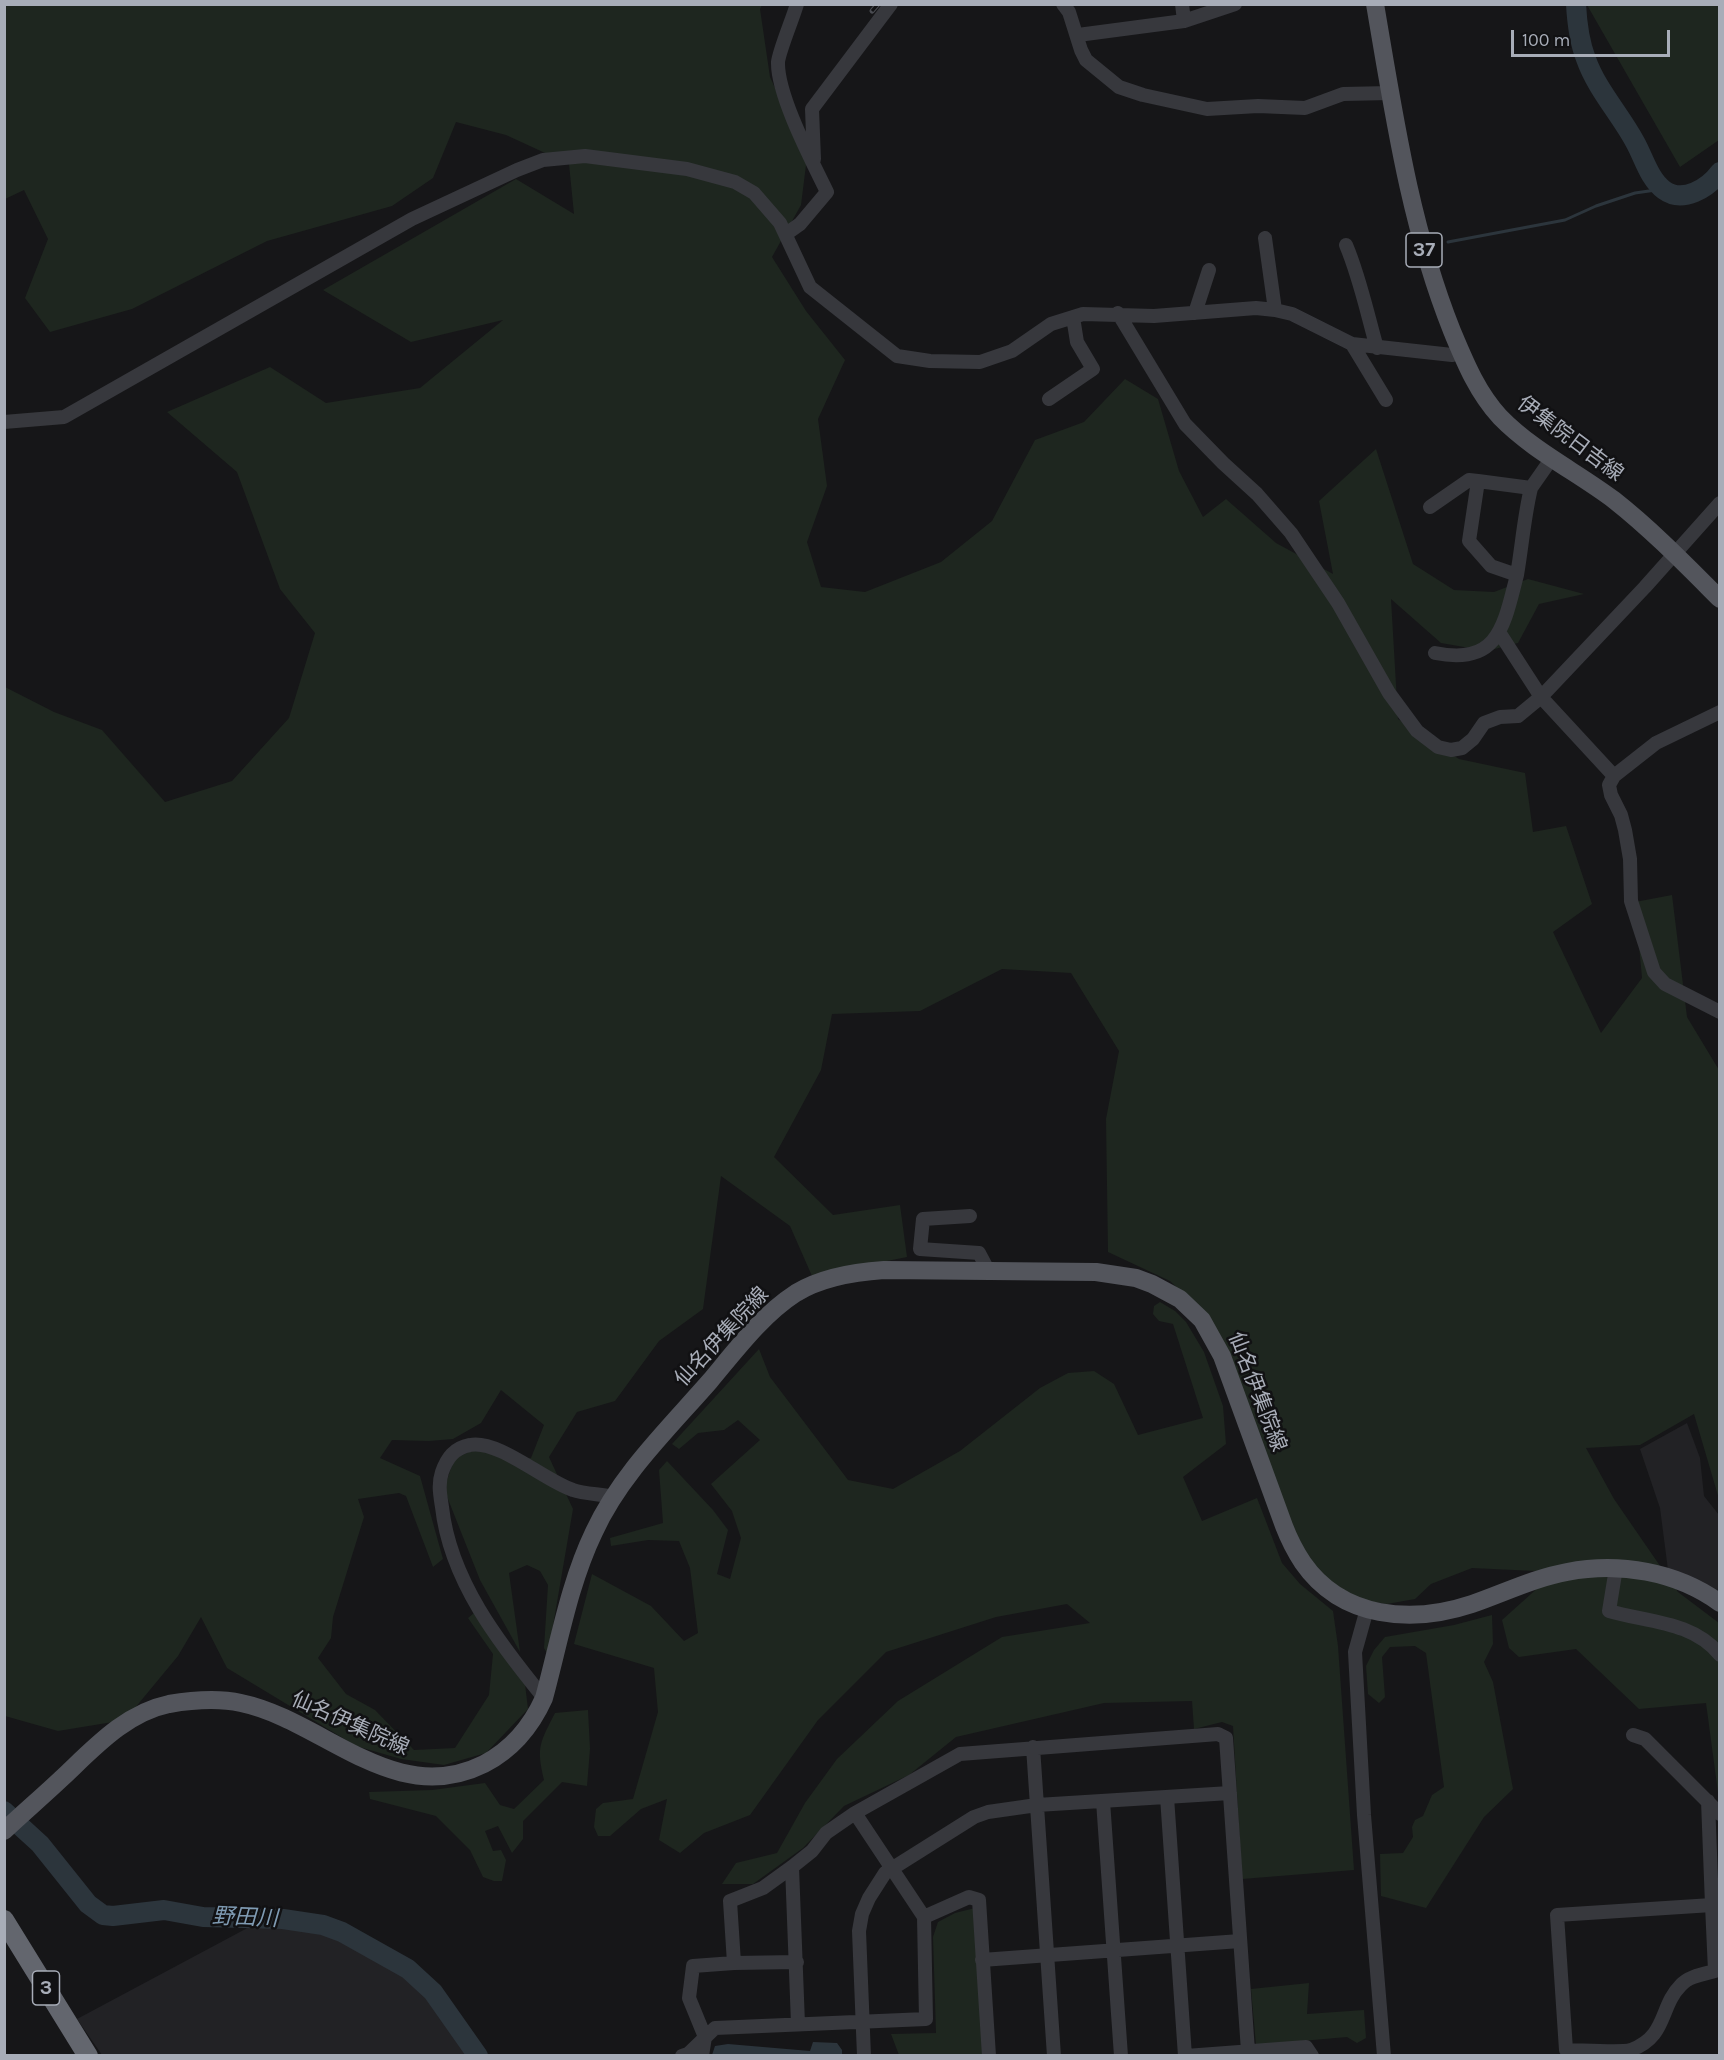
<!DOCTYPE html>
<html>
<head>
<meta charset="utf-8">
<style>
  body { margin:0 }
  #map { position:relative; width:1724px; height:2060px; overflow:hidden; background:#161618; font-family:Karla,sans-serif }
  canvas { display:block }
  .frame { position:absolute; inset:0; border:6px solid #a8adb8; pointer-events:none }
  .scale { position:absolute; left:1511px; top:30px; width:159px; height:27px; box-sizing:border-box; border:3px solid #a8adb8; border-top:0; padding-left:8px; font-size:18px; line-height:21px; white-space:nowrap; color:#a8adb8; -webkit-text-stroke:4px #111113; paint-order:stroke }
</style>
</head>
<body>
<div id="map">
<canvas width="1724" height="2060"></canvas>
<div class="frame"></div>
<div class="scale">100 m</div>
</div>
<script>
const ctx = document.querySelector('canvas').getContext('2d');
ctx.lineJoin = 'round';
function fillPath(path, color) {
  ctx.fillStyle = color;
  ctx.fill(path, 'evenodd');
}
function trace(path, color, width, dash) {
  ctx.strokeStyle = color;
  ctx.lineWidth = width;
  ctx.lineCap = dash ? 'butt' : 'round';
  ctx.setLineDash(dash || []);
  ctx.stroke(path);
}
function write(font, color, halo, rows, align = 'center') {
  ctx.font = font + ' Karla,"Noto Sans JP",sans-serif';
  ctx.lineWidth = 5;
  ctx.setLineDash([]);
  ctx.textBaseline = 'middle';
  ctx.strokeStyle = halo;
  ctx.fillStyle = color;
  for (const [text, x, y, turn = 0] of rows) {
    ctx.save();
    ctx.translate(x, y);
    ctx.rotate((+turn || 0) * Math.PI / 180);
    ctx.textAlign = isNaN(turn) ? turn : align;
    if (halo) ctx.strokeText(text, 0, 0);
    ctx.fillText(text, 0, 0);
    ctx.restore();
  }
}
const built = new Path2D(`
  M1687,1423L1700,1458L1704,1496L1719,1515L1720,1579L1717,1593L1668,1570L1660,1508L1640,1449Z
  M269,1922L333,1937L353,1945L411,1979L429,1997L469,2055H102L77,2019L253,1925Z`);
const green = new Path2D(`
  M5,5H762L760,9L770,77L807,157L801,205L772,257L806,311L845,360L818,419L827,486L807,542L821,587L865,592L941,562L992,521L1035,440L1084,422L1125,379L1158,399L1179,471L1203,517L1226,499L1276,543L1333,574L1319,501L1376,449L1413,564L1454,590L1494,592L1528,579L1584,594L1539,604L1518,643L1487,651L1441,643L1391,599L1398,719L1459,759L1525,773L1533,832L1566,826L1592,904L1553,932L1601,1033L1642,978L1635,902L1672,895L1687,1017L1719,1070V1499L1694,1414L1640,1445L1586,1448L1614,1499L1678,1592L1719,1623V1800L1706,1703L1639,1709L1576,1649L1519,1657L1509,1648L1502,1620L1541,1585L1535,1571L1472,1568L1431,1584L1415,1599L1387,1604L1360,1600L1325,1578L1300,1549L1200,1310L1170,1281L1108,1252L1106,1119L1119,1051L1071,973L1002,969L920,1011L832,1014L821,1070L774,1157L833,1215L900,1205L907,1257L812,1276L790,1226L721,1176L703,1309L659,1341L615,1401L577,1412L549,1457L573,1509L548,1655L544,1648L548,1585L540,1571L527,1565L509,1573L520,1652L480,1580L444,1489L454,1459L473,1450L489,1453L507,1460L531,1458L544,1425L501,1390L481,1423L453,1439L429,1441L392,1440L380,1458L420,1476L443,1559L433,1567L406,1496L399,1493L358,1499L364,1517L333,1617L331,1638L318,1658L346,1694L375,1710L414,1750L455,1748L489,1695L493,1654L468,1618L474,1613L525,1684L528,1709L486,1753L444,1765L401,1759L356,1746L227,1668L201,1617L178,1656L125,1720L58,1731L5,1716V687L54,712L102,730L165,802L232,781L289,718L315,633L280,589L237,472L167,412L270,367L326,403L420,388L503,320L411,342L323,290L516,179L574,214L569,164L506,135L456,122L433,178L392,206L267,241L132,309L50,332L25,298L48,239L24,190L5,199Z
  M1587,5H1719V140L1680,167Z
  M1160,1302L1175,1311L1186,1322L1204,1352L1223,1406L1226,1444L1183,1477L1202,1521L1257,1498L1282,1563L1300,1584L1333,1611L1338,1646L1354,1870L1242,1879L1233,1726L1222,1722L1194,1729L1192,1701L1104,1703L956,1737L909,1775L844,1806L803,1848L753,1884H722L736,1863L777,1853L805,1803L837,1759L898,1701L1002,1637L1090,1623L1067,1604L996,1617L886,1652L818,1720L750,1815L704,1833L680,1853L659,1840L667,1799L641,1809L610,1836H598L594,1827L596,1809L603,1803L633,1799L658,1712L654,1668L574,1644L592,1574L651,1606L684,1641L698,1633L690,1568L679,1541L648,1540L611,1546L610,1538L663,1523L659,1470L667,1461L713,1510L728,1530L717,1574L730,1579L741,1538L732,1511L711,1484L760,1440L738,1420L724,1430L698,1433L679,1449L672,1444L759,1349L770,1377L848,1480L893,1489L960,1451L1040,1388L1068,1373L1094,1371L1114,1384L1138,1435L1203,1418L1173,1324L1159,1321L1153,1314L1154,1306Z
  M1492,1615L1493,1644L1484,1662L1493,1682L1513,1789L1484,1817L1426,1908L1381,1896L1380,1854L1403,1853L1413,1837L1412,1827L1415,1820L1423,1816L1432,1795L1444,1787L1426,1653L1415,1646L1390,1647L1382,1657L1385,1697L1379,1703L1368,1694L1366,1666L1374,1650L1385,1637L1454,1625Z
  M588,1710L590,1749L587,1786L562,1782L523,1821V1839L512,1853L498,1826L485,1831L493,1851L501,1850L506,1860L502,1881H494L483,1877L470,1850L436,1816L370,1799L369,1792L432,1790L485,1783L500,1805L514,1809L544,1780C536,1746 540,1743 555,1713Z
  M975,1908L984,2055H899L891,2034L936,2033L933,1937L938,1922L955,1913Z
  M1309,1983L1307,2014L1364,2010L1366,2038L1357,2043L1347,2037L1256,2045L1251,1989Z`);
const water = new Path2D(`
  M813,2042L837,2043L842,2050V2055H712L715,2046L728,2044L810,2051Z`);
const stream = new Path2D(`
  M1448,242L1565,220L1596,206L1635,193L1663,189`);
const river = new Path2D(`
  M1576,4C1577,23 1579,41 1586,59C1597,90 1620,114 1635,142C1644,158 1649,179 1664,190C1683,204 1708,188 1720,172
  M4,1811L40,1844L88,1904L103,1915L113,1916L164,1910L203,1917L283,1919L323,1925L342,1932L408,1969L433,1992L478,2056`);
const minor = new Path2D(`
  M1063,4L1069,12L1081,50L1086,60L1119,87L1143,95L1207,109L1258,106L1305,108L1343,94L1390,93
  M1182,4L1184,21
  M1078,35L1184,21L1235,4
  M814,159L812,109L891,4
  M786,234L800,224L827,192C812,161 777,95 778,62C779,51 793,18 797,4
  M1265,238L1275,310
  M1346,245C1360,278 1367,313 1377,348
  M1118,313L1185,424L1223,463L1257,494L1291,533L1338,603L1389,693L1417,731L1438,747L1451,750L1462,748L1473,739L1484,723L1500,717L1518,716L1541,697L1645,587L1720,503
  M1195,313L1209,270
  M1352,344L1386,400
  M1049,399L1093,369L1077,342L1073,317
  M4,422L64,417L412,219L517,170L543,160L585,156L687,169L735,182L754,193L780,223L810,287L897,356L930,361L980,362L1012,351L1051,324L1083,314L1154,316L1256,308L1275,310L1292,314L1352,344L1452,355L1461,352
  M1531,488C1524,517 1522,546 1517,575L1491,566L1469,541L1478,481L1531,488L1552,458
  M1430,507L1469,480L1478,481
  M1499,632L1541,697L1614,776
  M1435,653C1499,666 1504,625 1517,575
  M1720,712L1656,743L1614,776L1609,785L1611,795L1621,815L1625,830L1630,859L1631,901L1654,972L1665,984L1720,1012
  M970,1216L923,1219L920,1249L979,1253L988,1270
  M1616,1568L1609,1611C1646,1622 1693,1621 1720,1655
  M1367,1609L1355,1652L1364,1815L1384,2056
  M544,1698C499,1643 450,1580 442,1507C440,1494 438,1484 442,1472C447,1458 454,1448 470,1445C498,1439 545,1481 573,1490C584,1494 601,1494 614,1497
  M1633,1735L1645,1739L1720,1814
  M1033,1747L1054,2056
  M1167,1797L1185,2056
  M1103,1801L1121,2056
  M1708,1801L1712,1905
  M855,1813L924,1917L969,1897L979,1900L989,2056
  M792,1867L798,2024
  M1712,1905L1715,1971C1704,1974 1689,1976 1681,1985C1659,2007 1668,2036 1631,2050C1622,2053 1579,2050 1566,2050L1557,1915Z
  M982,1960L1240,1941
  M734,1963L797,1962
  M682,2056L688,2054L715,2028L926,2019L924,1917
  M702,2056L705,2037L689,1998L693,1966L734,1963L730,1901L763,1888L792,1867L812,1851L826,1833L855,1813L960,1754L1218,1734L1226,1738L1248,2051
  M864,2056L859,1931L862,1914L869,1898L885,1873L974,1817L988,1812L1037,1805L1230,1793
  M1186,2056L1306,2047L1312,2056`);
const major = new Path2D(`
  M1375,4C1394,115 1410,226 1452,331C1465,362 1477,392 1500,417C1533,451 1577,472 1614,500C1652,530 1686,565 1720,599
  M4,1831C23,1813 43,1796 62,1778C93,1749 125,1713 169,1704C193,1700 218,1698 241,1703C323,1720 394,1809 484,1764C511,1750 531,1727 544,1698C559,1643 569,1584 594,1532C620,1475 669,1428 710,1381C736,1350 762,1315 796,1293C822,1277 854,1272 884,1270L1096,1272L1136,1278L1152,1284L1180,1299L1202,1320L1222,1356L1284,1526C1289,1539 1295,1551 1303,1563C1342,1619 1412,1624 1472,1604C1504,1593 1534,1578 1567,1572C1619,1562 1676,1571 1720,1603`);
const highway = new Path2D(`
  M4,1920L88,2056`);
const rail = new Path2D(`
  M872,11L878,4`);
const shields = [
  [1424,250,36],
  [46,1988,27]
];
const shieldNames = [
  ["37",1424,250],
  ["3",46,1988]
];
const streetNames = [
  ["伊集院日吉線",1570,439,37],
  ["仙名伊集院線",722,1337,-47],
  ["仙名伊集院線",1257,1392,69],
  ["仙名伊集院線",350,1724,24]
];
const waterNames = [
  ["野田川",245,1918,2]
];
fillPath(built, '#222225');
fillPath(green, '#1e261f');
fillPath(water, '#2c353c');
trace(stream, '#2c353c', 3);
trace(river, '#2c353c', 20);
trace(minor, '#37383d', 14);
trace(major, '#53555c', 18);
trace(highway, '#63666e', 20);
trace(rail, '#4a4c52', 5);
trace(rail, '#111113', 3, [9]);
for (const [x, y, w] of shields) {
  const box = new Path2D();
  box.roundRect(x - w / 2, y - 17, w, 34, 4.5);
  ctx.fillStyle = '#111113';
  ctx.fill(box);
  trace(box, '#a8adb8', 1.5);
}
write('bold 20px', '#a8adb8', null, shieldNames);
write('21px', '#a8adb8', '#111113', streetNames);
write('italic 22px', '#7f9bb3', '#111113', waterNames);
</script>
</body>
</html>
